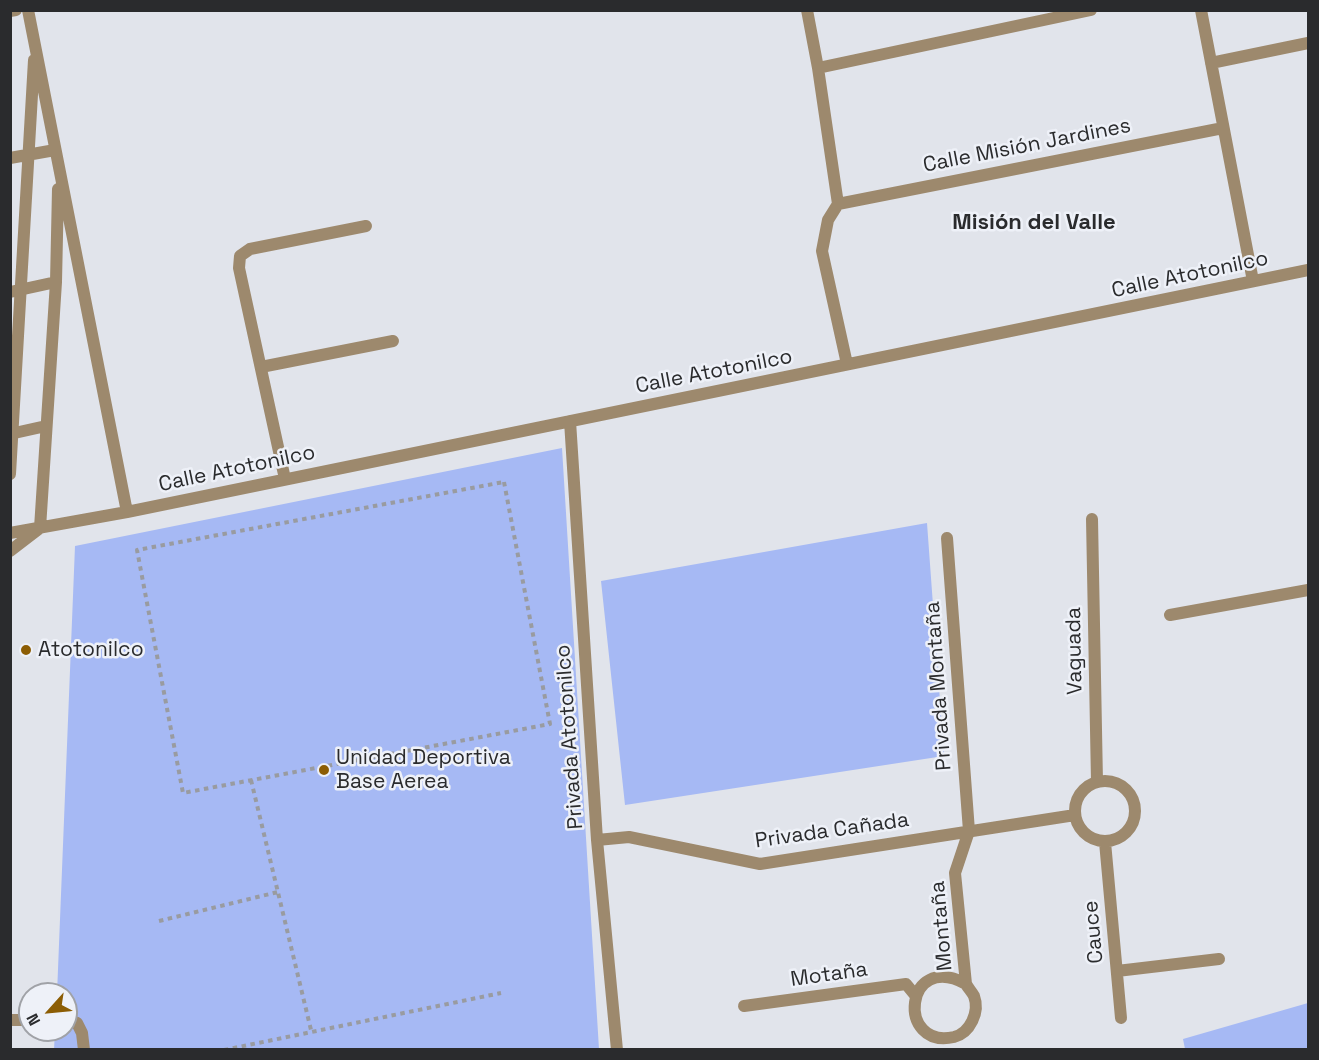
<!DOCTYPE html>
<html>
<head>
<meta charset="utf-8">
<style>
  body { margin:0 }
  #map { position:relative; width:1319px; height:1060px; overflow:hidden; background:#e1e4eb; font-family:"Space Grotesk",sans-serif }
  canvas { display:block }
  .frame { position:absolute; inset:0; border:12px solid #2a2b2d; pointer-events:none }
  .north { position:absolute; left:18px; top:982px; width:60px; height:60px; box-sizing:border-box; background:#eef1f8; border:2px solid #a0a2a7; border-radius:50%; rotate:243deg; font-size:16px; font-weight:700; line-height:24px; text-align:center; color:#2a2b2d }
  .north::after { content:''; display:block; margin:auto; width:21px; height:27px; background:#8c5d04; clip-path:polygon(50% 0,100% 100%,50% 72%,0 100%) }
</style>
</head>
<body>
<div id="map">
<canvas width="1319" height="1060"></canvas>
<div class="frame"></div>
<div class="north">N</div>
</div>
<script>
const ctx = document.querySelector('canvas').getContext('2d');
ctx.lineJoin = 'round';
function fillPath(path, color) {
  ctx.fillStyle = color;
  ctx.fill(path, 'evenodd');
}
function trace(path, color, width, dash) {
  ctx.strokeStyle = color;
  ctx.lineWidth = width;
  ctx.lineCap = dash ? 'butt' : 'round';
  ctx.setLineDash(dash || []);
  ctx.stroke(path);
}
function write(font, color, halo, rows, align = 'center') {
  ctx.font = font + ' "Space Grotesk",sans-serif';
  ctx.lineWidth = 5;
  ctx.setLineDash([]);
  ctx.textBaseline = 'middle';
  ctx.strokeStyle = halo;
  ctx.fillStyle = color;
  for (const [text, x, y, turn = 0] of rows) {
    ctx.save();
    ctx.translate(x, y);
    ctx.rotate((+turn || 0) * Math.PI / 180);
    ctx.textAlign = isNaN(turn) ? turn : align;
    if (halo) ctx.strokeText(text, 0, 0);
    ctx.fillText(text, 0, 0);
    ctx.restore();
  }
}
const green = new Path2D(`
  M562,448L599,1049L54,1050L55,1030H66V994H57L75,546Z
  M927,523L944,756L625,805L601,581Z
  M1308,1003V1049H1185L1183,1039Z`);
const path = new Path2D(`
  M504,482L550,724L183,793L137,550Z
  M251,780L311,1030
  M159,921L278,892
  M224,1050L501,993`);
const service = new Path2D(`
  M66,1019L77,1023L82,1033L84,1050
  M10,1020H30`);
const minor = new Path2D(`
  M28,10L127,512
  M807,10L818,68L838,204L828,220L822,251L847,364
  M1201,10L1253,281
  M10,11L16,10
  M1211,63L1308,43
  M818,68L1091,10
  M10,158L55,150
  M838,204L1223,128
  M10,292L56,282
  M261,367L393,341
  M570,421L597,840L617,1050
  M10,434L46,426
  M10,474L34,60
  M285,479L239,268L240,256L250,249L366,226
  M1092,519L1097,782
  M10,533L127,512L1308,270
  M947,538L969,831L955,873L966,984C968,988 972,992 974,996C980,1012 970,1033 954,1037C896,1050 904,950 966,984
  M10,551L40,528L56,282L58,189
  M1170,615L1308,590
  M1075 811a30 30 0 1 1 60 0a30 30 0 1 1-60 0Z
  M597,840L629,837L760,864L1075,815
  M1105,842L1121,1018
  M1117,971L1219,959
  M744,1006L906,984L915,995`);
const markers = [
  [26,650,6,"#8c5d04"],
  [324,770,6,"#8c5d04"]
];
const streetNames = [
  ["Calle Misión Jardines",1027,146,-11],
  ["Calle Atotonilco",1190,275,-12],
  ["Calle Atotonilco",714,372,-11],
  ["Calle Atotonilco",237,469,-12],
  ["Vaguada",1075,651,-91],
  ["Privada Montaña",939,686,-94],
  ["Privada Atotonilco",570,737,-94],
  ["Privada Cañada",832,831,-8],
  ["Montaña",942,926,-95],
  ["Cauce",1094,932,-95],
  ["Motaña",829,975,-8]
];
const poiNames = [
  ["Atotonilco",38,650],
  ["Unidad Deportiva",336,758],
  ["Base Aerea",336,782]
];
const neighbourhoodNames = [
  ["Misión del Valle",1034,223]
];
fillPath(green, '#a6b9f4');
trace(path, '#999ba0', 4, [4.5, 4.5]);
trace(service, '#9d896d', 12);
trace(minor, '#9d896d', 12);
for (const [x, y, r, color] of markers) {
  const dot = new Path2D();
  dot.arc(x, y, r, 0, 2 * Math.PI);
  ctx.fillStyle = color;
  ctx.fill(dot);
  trace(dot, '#eef1f8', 2);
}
write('21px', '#2a2b2d', '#eef1f8', streetNames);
write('21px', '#2a2b2d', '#eef1f8', poiNames, 'left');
write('bold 22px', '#2a2b2d', '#eef1f8', neighbourhoodNames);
</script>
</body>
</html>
